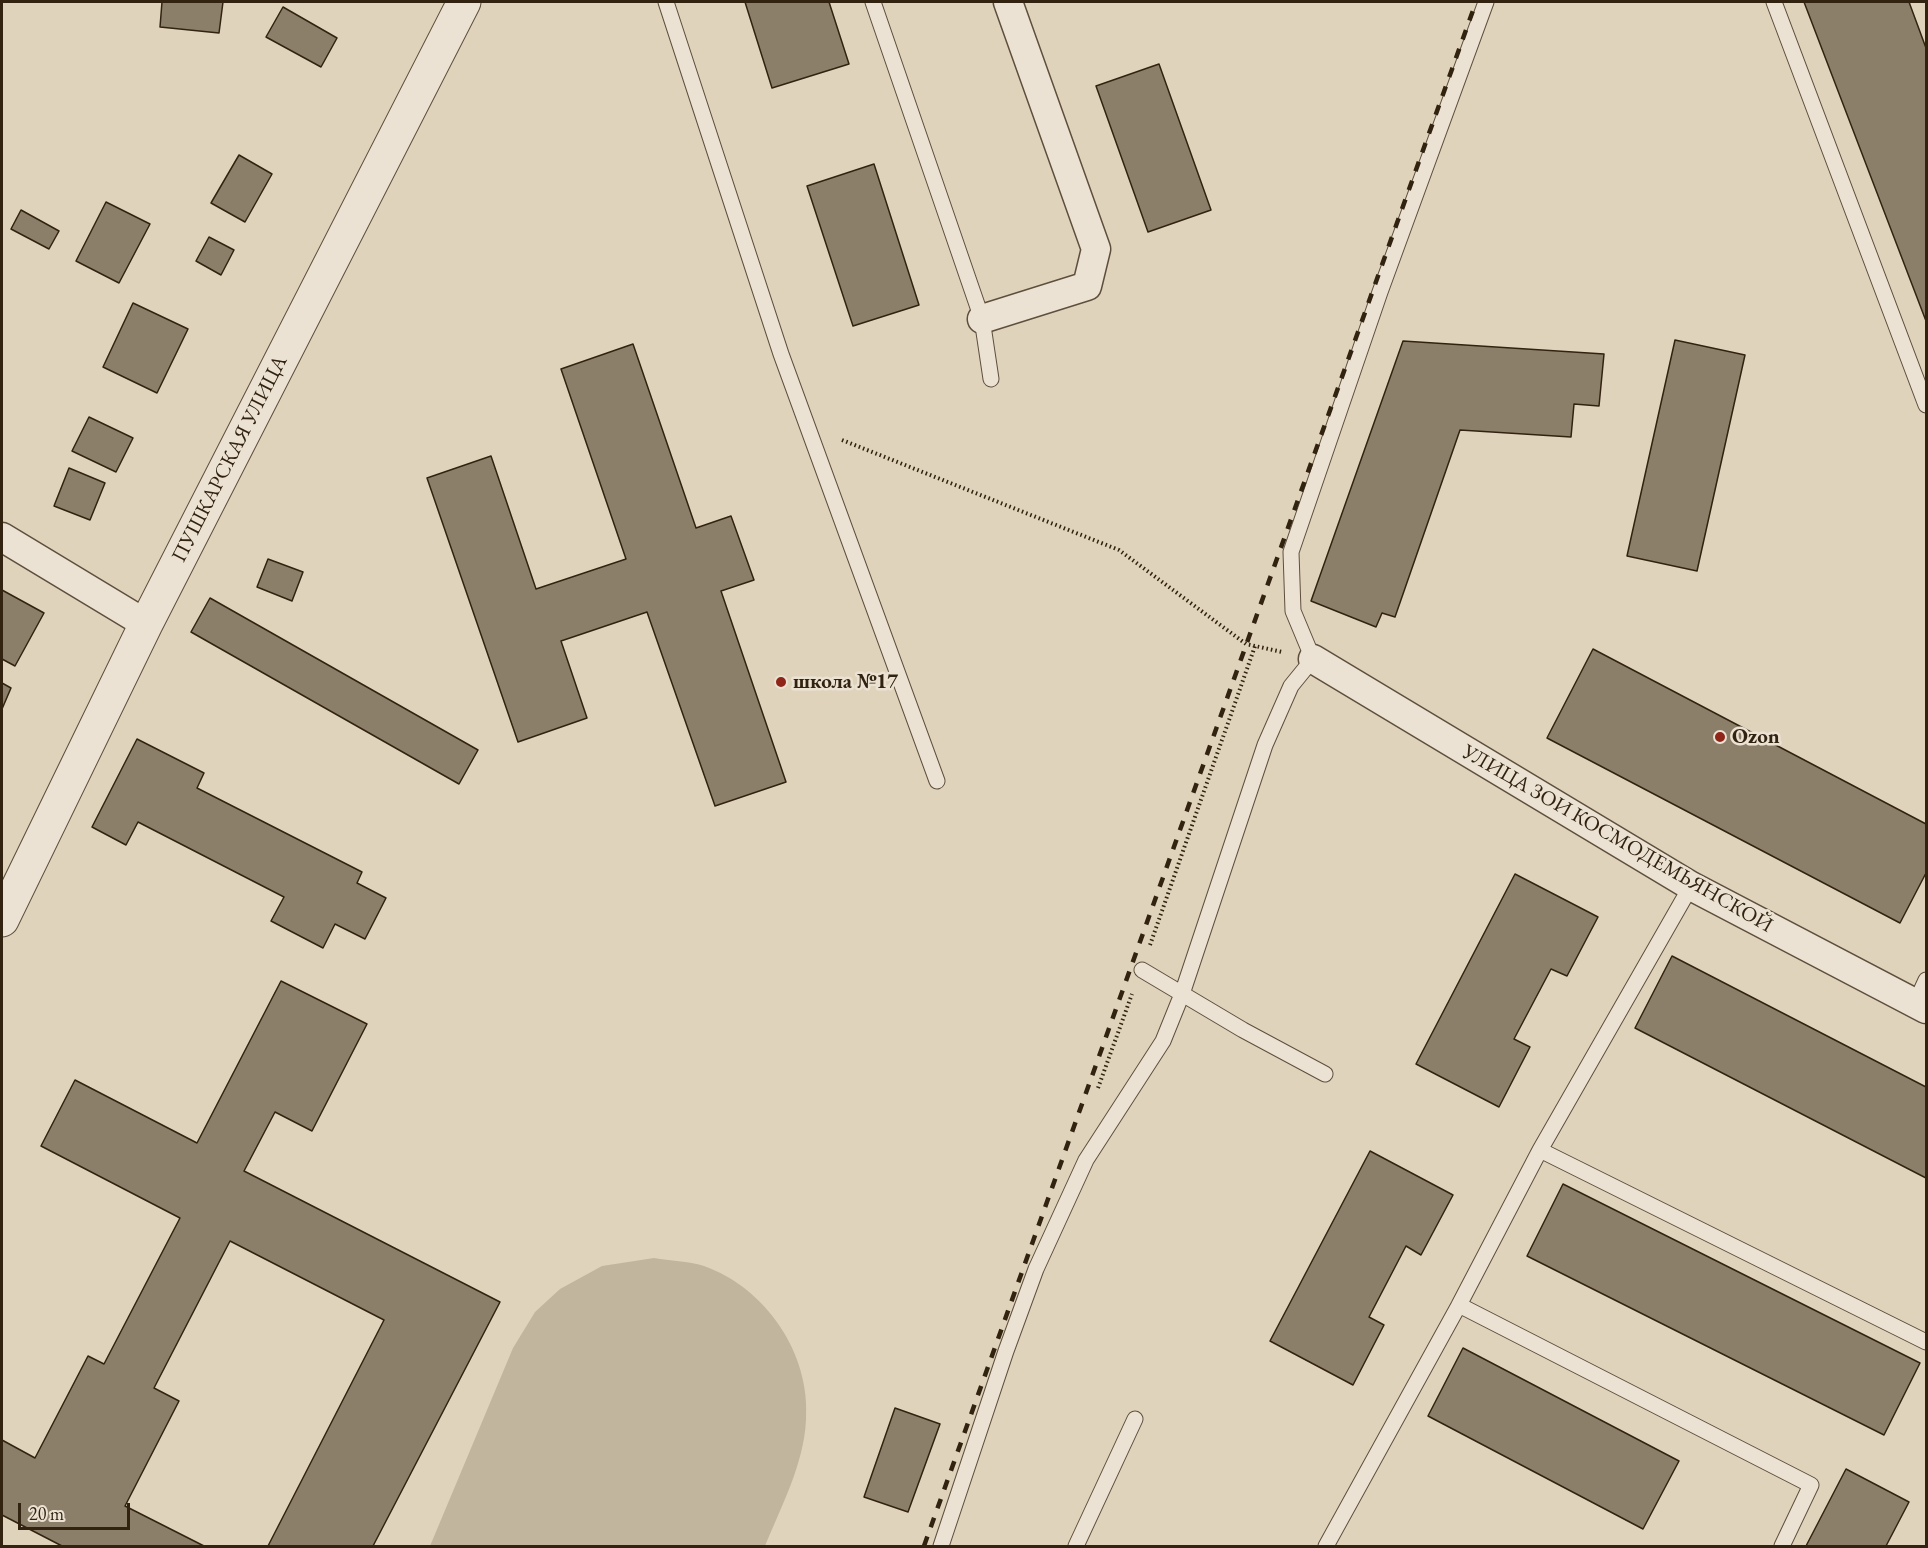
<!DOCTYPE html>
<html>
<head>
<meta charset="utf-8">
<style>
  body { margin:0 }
  #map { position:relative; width:1928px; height:1548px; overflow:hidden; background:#e0d3bb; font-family:"EB Garamond",serif }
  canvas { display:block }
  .frame { position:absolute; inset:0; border:3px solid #322311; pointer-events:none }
  .scale { position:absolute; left:18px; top:1503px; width:112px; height:27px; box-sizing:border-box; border:3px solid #322311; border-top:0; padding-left:8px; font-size:18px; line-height:21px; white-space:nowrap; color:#322311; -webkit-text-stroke:4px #ebe2d3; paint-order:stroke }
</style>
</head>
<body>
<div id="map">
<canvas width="1928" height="1548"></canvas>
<div class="frame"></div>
<div class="scale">20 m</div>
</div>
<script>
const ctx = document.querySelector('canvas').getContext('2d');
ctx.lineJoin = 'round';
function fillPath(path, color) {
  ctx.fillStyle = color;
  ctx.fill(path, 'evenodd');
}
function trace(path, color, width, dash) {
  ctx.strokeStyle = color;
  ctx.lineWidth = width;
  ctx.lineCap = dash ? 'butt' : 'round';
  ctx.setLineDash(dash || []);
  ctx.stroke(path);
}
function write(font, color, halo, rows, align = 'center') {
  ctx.font = font + ' "EB Garamond",serif';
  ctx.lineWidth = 5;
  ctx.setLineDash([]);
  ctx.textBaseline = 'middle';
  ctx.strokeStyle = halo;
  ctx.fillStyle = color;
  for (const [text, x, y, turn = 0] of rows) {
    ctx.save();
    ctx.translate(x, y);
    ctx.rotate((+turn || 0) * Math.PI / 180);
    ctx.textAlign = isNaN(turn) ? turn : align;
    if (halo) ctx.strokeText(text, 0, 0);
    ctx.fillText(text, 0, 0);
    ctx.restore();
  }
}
const green = new Path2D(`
  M654,1258C670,1261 688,1261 704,1266C766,1288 811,1354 806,1420C804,1464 781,1507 765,1546H430L513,1348L535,1312L560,1289L602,1266Z`);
const building = new Path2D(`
  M162,2H223L219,33L160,27Z
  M745,2H829L849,64L772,88Z
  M1804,2H1909L1926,48V321Z
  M283,7L337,38L321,67L266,37Z
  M1159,64L1211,210L1148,232L1096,86Z
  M239,155L272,174L245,222L211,203Z
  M874,164L919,305L853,326L807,186Z
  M106,202L150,224L119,283L76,261Z
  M21,210L59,231L49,249L11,229Z
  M209,237L234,250L221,275L196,261Z
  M133,303L188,329L157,393L103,367Z
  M1675,340L1745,355L1697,571L1627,556Z
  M1403,341L1604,354L1599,406L1574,404L1571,437L1460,430L1395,617L1382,613L1376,627L1311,601Z
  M633,344L696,528L731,516L754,580L721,591L786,782L715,806L647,612L561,641L587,718L518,742L427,478L491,456L536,589L626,559L561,369Z
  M89,417L133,438L116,472L72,451Z
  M69,468L105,483L90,520L54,506Z
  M268,559L303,572L292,601L257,587Z
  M2,590L44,613L15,666L2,659Z
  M210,598L478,750L459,784L191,632Z
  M1593,649L1926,824V873L1900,923L1547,738Z
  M2,683L11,688L2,709Z
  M137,739L204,773L197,788L362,872L357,883L386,898L365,939L335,924L323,948L271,921L284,897L138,822L126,845L92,827Z
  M1515,874L1598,917L1567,976L1551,969L1514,1039L1530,1047L1499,1107L1416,1064Z
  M1672,956L1926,1087V1178L1635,1028Z
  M281,981L367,1024L312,1131L275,1112L244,1171L500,1302L373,1546H268L384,1320L230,1241L154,1388L179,1401L125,1506L204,1546H62L2,1515V1440L35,1458L88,1356L104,1364L180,1218L41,1146L75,1080L197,1143Z
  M1370,1151L1453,1195L1421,1255L1406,1246L1369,1317L1384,1325L1353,1385L1270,1341Z
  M1563,1184L1920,1363L1884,1435L1527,1256Z
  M1463,1348L1679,1461L1643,1529L1428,1416Z
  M895,1408L940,1424L908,1512L864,1497Z
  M1846,1469L1909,1502L1886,1546H1806Z`);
const path = new Path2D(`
  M842,440L1119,550L1246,644L1282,652
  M1150,945L1255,646
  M1098,1088L1132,994`);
const service = new Path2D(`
  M666,2L781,354L937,781
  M873,2L982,319L991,379
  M1774,2L1926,405
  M1142,970L1243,1030L1325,1074
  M1915,1004L1926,980
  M1540,1150L1691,886
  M941,1546L1006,1351L1036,1269L1086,1160L1163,1041L1182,994L1265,745L1291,686L1313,659L1293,611L1291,552L1380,292L1486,2
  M1076,1546L1135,1419
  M1326,1546L1459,1305
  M1782,1546L1811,1485L1459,1305L1540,1150L1926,1342`);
const minor = new Path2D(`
  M982,319L1087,286L1096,249L1008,2
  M2,537L146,624
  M1313,659L1691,886L1926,1009`);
const tertiary = new Path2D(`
  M2,920L146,624L464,2`);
const rail = new Path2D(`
  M924,1546L1476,2`);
const markers = [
  [781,682,6,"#8f2418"],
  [1720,737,6,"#8f2418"]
];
const streetNames = [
  ["ПУШКАРСКАЯ УЛИЦА",230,459,-63],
  ["УЛИЦА ЗОИ КОСМОДЕМЬЯНСКОЙ",1617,839,30]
];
const poiNames = [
  ["школа №17",793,682],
  ["Ozon",1732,737]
];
fillPath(green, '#c2b59e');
fillPath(building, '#8c7f69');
trace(building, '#322311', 1.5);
trace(service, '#5e4f3c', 17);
trace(minor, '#5e4f3c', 31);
trace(tertiary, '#5e4f3c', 35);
trace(path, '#322311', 4, [1.5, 3]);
trace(service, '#ebe2d3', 15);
trace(minor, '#ebe2d3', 28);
trace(tertiary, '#ebe2d3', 33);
trace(rail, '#322311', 4.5, [10, 10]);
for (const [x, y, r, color] of markers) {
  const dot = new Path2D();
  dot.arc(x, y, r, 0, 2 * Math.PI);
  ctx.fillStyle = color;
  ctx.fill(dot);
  trace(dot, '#ebe2d3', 2);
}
write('21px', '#322311', '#ebe2d3', streetNames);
write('bold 21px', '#322311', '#ebe2d3', poiNames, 'left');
</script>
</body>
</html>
